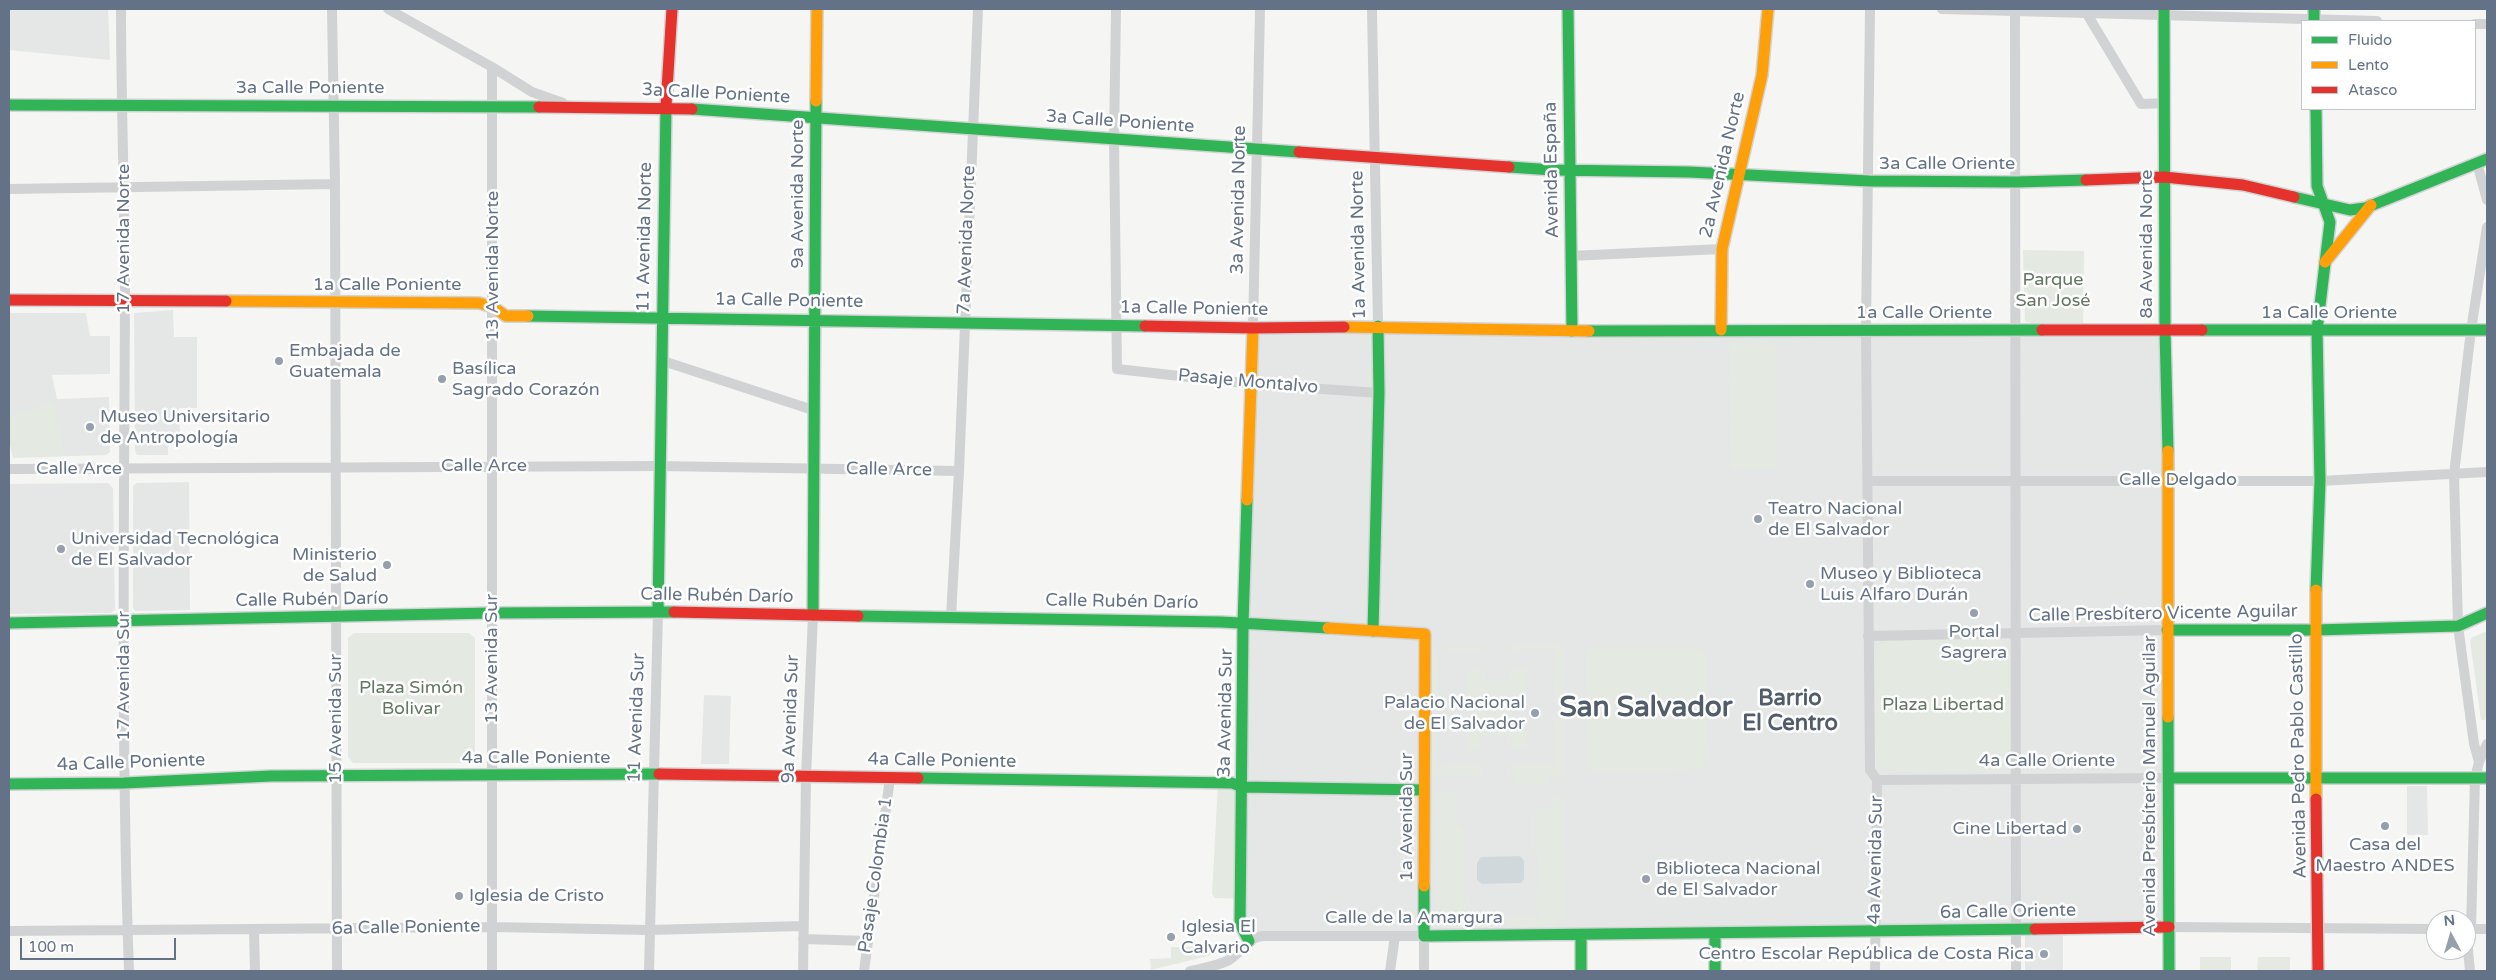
<!DOCTYPE html>
<html>
<head>
<meta charset="utf-8">
<style>
  body { margin:0 }
  #map { position:relative; width:2496px; height:980px; overflow:hidden; background:#f5f6f4; font-family:"Varela Round",sans-serif }
  canvas { display:block }
  .frame { position:absolute; inset:0; border:10px solid #637287; pointer-events:none }
  .legend { position:absolute; left:2301px; top:20px; width:175px; height:90px; box-sizing:border-box; background:#fff; border:1px solid #c1c7cf; margin:0; padding:6px 9px; list-style:none; font-size:15px; color:#637287 }
  .legend li { display:flex; align-items:center; gap:10px; height:25px }
  .legend b { width:25px; border:1px solid #c1c7cf }
  .north { position:absolute; left:2426px; top:910px; width:50px; height:50px; box-sizing:border-box; background:#fff; border:1px solid #c1c7cf; border-radius:50%; rotate:354deg; font-size:14px; font-weight:700; line-height:20px; text-align:center; color:#637287 }
  .north::after { content:''; display:block; margin:auto; width:18px; height:22px; background:#96a0ad; clip-path:polygon(50% 0,100% 100%,50% 72%,0 100%) }
  .scale { position:absolute; left:20px; top:938px; width:156px; height:22px; box-sizing:border-box; border:2px solid #637287; border-top:0; padding-left:6px; font-size:15px; line-height:18px; white-space:nowrap; color:#637287; -webkit-text-stroke:4px #fff; paint-order:stroke }
</style>
</head>
<body>
<div id="map">
<canvas width="2496" height="980"></canvas>
<div class="frame"></div>
<ul class="legend">
<li><b style="height:6px;background:#30b455"></b>Fluido</li>
<li><b style="height:6px;background:#ff9f0a"></b>Lento</li>
<li><b style="height:6px;background:#e5322d"></b>Atasco</li>
</ul>
<div class="north">N</div>
<div class="scale">100 m</div>
</div>
<script>
const ctx = document.querySelector('canvas').getContext('2d');
ctx.lineJoin = 'round';
function fillPath(path, color) {
  ctx.fillStyle = color;
  ctx.fill(path, 'evenodd');
}
function trace(path, color, width, dash) {
  ctx.strokeStyle = color;
  ctx.lineWidth = width;
  ctx.lineCap = dash ? 'butt' : 'round';
  ctx.setLineDash(dash || []);
  ctx.stroke(path);
}
function write(font, color, halo, rows, align = 'center') {
  ctx.font = font + ' "Varela Round",sans-serif';
  ctx.lineWidth = 5;
  ctx.setLineDash([]);
  ctx.textBaseline = 'middle';
  ctx.strokeStyle = halo;
  ctx.fillStyle = color;
  for (const [text, x, y, turn = 0] of rows) {
    ctx.save();
    ctx.translate(x, y);
    ctx.rotate((+turn || 0) * Math.PI / 180);
    ctx.textAlign = isNaN(turn) ? turn : align;
    if (halo) ctx.strokeText(text, 0, 0);
    ctx.fillText(text, 0, 0);
    ctx.restore();
  }
}
const built = new Path2D(`
  M9,9H108L110,60L9,50Z
  M173,310L174,337H197V408H179L180,435H168V455H137L135,451L134,313Z
  M9,313H86L90,336H110V374L52,375L57,399L109,397L110,452L106,455L13,458L9,440Z
  M1253,328L2165,330L2169,927L1243,933Z
  M189,482L190,610L136,611L133,608V486L137,483Z
  M108,483L113,488L115,610L111,613L9,614V484Z
  M704,695L731,696L729,764H701Z
  M2407,786H2427L2428,835H2407Z
  M2025,936H2063V971H2025Z`);
const green = new Path2D(`
  M2023,250L2084,251L2083,324L2031,323L2025,321Z
  M1775,341L1777,468H1731L1729,342Z
  M53,403L65,455L14,457L9,435V417Z
  M2487,631V711L2485,720H2481L2470,641L2471,638Z
  M354,633H469L475,638V759L470,763H353L348,757V638Z
  M1992,638L2006,644L2012,657V758C2009,765 2003,770 1996,772H1893L1880,767L1874,758L1873,654L1878,646L1888,640Z
  M1555,644L1561,645L1564,650L1563,696H1554L1555,649L1507,650V646Z
  M1484,646V651L1436,649L1438,697H1432L1433,648Z
  M1595,647H1696L1704,652L1706,659L1707,761L1701,769L1598,772L1591,769L1587,760L1586,656L1588,650Z
  M1525,668V695H1511V722H1525L1526,747L1511,748V736H1480V748H1468L1470,695L1468,694V669H1481V680H1510V669Z
  M1554,718H1563V773L1559,776H1550L1543,784H1516L1510,777L1547,776H1511V765L1556,766Z
  M1432,720H1438L1437,767L1482,765V776L1432,775Z
  M1218,783L1242,787L1241,899L1215,898L1212,894Z
  M1436,793H1456L1457,825H1459V829L1464,828L1463,888L1465,889V914H1462V919L1495,918V928H1444L1437,922Z
  M1554,797H1563L1565,918L1557,926L1507,927L1506,918H1540V913H1537L1536,888H1539L1538,855H1535V810L1548,808L1554,803Z
  M1171,947H1214L1216,954L1151,970L1150,959L1171,958Z
  M2200,957H2231V971H2200Z
  M2258,957H2290V971H2257Z`);
const water = new Path2D(`
  M1520,856L1524,861V879L1521,883L1482,884L1477,880V863L1481,857Z`);
const street = new Path2D(`
  M121,9C121,106 125,202 125,299C124,523 121,747 129,971
  M332,9L335,184L337,971
  M388,9L492,67L532,92L563,103
  M1116,9L1114,139L1117,369L1252,384L1379,393
  M1372,9L1378,326
  M1870,9L1866,331L1870,770L1877,780L1875,971
  M1942,9L2377,21
  M2015,9L2016,971
  M2084,9L2141,104L2166,103
  M2475,24H2487
  M2477,163L2487,200
  M9,189L335,184
  M1570,256L1722,249
  M1253,328L1260,9
  M663,361L816,411
  M9,469L659,466L959,471
  M1868,481H2320L2487,472
  M951,617L959,471L978,9
  M1868,636L2167,630
  M2479,762L2487,744
  M1877,780L2169,778
  M2169,927L2436,929
  M2466,929L2470,971
  M2466,929H2487
  M2471,929L2475,778L2479,762L2474,744L2458,626L2454,474L2471,330L2487,227
  M254,930L255,971
  M9,931L492,927L649,930L803,926
  M803,939L868,941
  M492,971V67
  M649,971L658,612
  M803,971L806,777L813,615
  M864,971L890,778
  M1190,971C1203,968 1218,966 1229,960C1243,952 1247,936 1265,936H1424V971
  M1390,971L1395,936`);
const fast = new Path2D(`
  M1568,9L1572,331
  M2164,9L2165,330L2168,451
  M2314,9V21
  M9,105L539,107
  M692,109L1299,152
  M2316,109L2317,186L2330,222L2317,330L2320,481L2316,590
  M1509,167L1553,170L1689,172L1869,181L2017,182L2086,180
  M2294,197L2350,210L2365,208L2487,159
  M528,316L1145,326
  M2202,330H2487
  M1589,331L2042,330
  M1247,500L1243,624L1240,924L1249,941
  M658,612L666,106
  M813,615L816,101
  M858,616L1221,622L1328,628
  M9,623L492,613L674,612
  M2167,630H2315L2458,626L2487,613
  M1373,631L1379,393L1378,326
  M2168,717L2169,971
  M918,778L1232,783L1242,787L1424,790
  M2169,778H2487
  M9,784L124,783L271,776L659,774
  M1424,886V936L2035,929
  M1715,933V971
  M1581,935V971`);
const slow = new Path2D(`
  M816,101L817,9
  M2325,262L2371,205
  M226,301L479,303L493,307L506,316H528
  M1344,327L1589,331
  M1721,330L1722,249L1762,75L1768,9
  M1247,500L1253,328
  M2316,590V799
  M1328,628L1425,634L1424,886
  M2168,717V451`);
const jam = new Path2D(`
  M666,106L672,9
  M539,107L692,109
  M1299,152L1509,167
  M2086,180L2164,177L2243,185L2294,197
  M9,300L226,301
  M1145,326L1253,328L1344,327
  M2042,330H2202
  M674,612L858,616
  M659,774L918,778
  M2316,799L2318,971
  M2035,929L2169,927`);
const markers = [
  [279,361,5,"#96a0ad"],
  [442,379,5,"#96a0ad"],
  [90,427,5,"#96a0ad"],
  [1758,519,5,"#96a0ad"],
  [61,549,5,"#96a0ad"],
  [387,565,5,"#96a0ad"],
  [1810,584,5,"#96a0ad"],
  [1974,613,5,"#96a0ad"],
  [1535,713,5,"#96a0ad"],
  [2385,826,5,"#96a0ad"],
  [2077,829,5,"#96a0ad"],
  [1646,879,5,"#96a0ad"],
  [459,896,5,"#96a0ad"],
  [1171,937,5,"#96a0ad"],
  [2044,954,5,"#96a0ad"]
];
const streetNames = [
  ["3a Calle Poniente",310,88],
  ["3a Calle Poniente",716,94,3],
  ["3a Calle Poniente",1120,122,4],
  ["3a Calle Oriente",1947,164],
  ["2a Avenida Norte",1723,165,-77],
  ["Avenida España",1552,170,-91],
  ["9a Avenida Norte",798,194,-90],
  ["3a Avenida Norte",1239,200,-89],
  ["11 Avenida Norte",645,237,-89],
  ["17 Avenida Norte",124,239,-90],
  ["7a Avenida Norte",967,240,-88],
  ["8a Avenida Norte",2147,244,-90],
  ["1a Avenida Norte",1359,245,-91],
  ["13 Avenida Norte",493,266,-90],
  ["1a Calle Poniente",387,285],
  ["1a Calle Poniente",789,301,1],
  ["1a Calle Poniente",1194,309,1],
  ["1a Calle Oriente",1924,313],
  ["1a Calle Oriente",2329,313],
  ["Pasaje Montalvo",1248,382,5],
  ["Calle Arce",484,466],
  ["Calle Arce",79,469],
  ["Calle Arce",889,470,1],
  ["Calle Delgado",2178,480],
  ["Calle Rubén Darío",717,596,1],
  ["Calle Rubén Darío",312,600,-1],
  ["Calle Rubén Darío",1122,602,1],
  ["Calle Presbítero Vicente Aguilar",2163,614,-1],
  ["13 Avenida Sur",492,659,-90],
  ["17 Avenida Sur",124,676,-90],
  ["3a Avenida Sur",1226,713,-89],
  ["11 Avenida Sur",637,718,-88],
  ["15 Avenida Sur",336,719,-90],
  ["9a Avenida Sur",791,719,-88],
  ["Avenida Pedro Pablo Castillo",2299,756,-91],
  ["4a Calle Poniente",536,758],
  ["4a Calle Poniente",942,761,1],
  ["4a Calle Oriente",2047,761],
  ["4a Calle Poniente",131,763,-2],
  ["Avenida Presbíterio Manuel Aguilar",2150,786,-90],
  ["1a Avenida Sur",1407,817,-90],
  ["4a Avenida Sur",1876,860,-89],
  ["Pasaje Colombia 1",876,875,-82],
  ["6a Calle Oriente",2008,912,-1],
  ["Calle de la Amargura",1414,918],
  ["6a Calle Poniente",406,928,-1]
];
const parkNames = [
  ["Parque",2053,280],
  ["San José",2053,301],
  ["Plaza Simón",411,688],
  ["Bolivar",411,709],
  ["Plaza Libertad",1943,705]
];
const poiNames = [
  ["Embajada de",289,351],
  ["Guatemala",289,372],
  ["Basílica",452,369],
  ["Sagrado Corazón",452,390],
  ["Museo Universitario",100,417],
  ["de Antropología",100,438],
  ["Teatro Nacional",1768,509],
  ["de El Salvador",1768,530],
  ["Universidad Tecnológica",71,539],
  ["de El Salvador",71,560],
  ["Ministerio",377,555,"right"],
  ["de Salud",377,576,"right"],
  ["Museo y Biblioteca",1820,574],
  ["Luis Alfaro Durán",1820,595],
  ["Portal",1974,632,"center"],
  ["Sagrera",1974,653,"center"],
  ["Palacio Nacional",1525,703,"right"],
  ["de El Salvador",1525,724,"right"],
  ["Cine Libertad",2067,829,"right"],
  ["Casa del",2385,845,"center"],
  ["Maestro ANDES",2385,866,"center"],
  ["Biblioteca Nacional",1656,869],
  ["de El Salvador",1656,890],
  ["Iglesia de Cristo",469,896],
  ["Iglesia El",1181,927],
  ["Calvario",1181,948],
  ["Centro Escolar República de Costa Rica",2034,954,"right"]
];
const districtNames = [
  ["Barrio",1790,699],
  ["El Centro",1790,724]
];
const townNames = [
  ["San Salvador",1646,709]
];
fillPath(built, '#e5e7e6');
fillPath(green, '#e4e9e2');
fillPath(water, '#d1d8dc');
trace(fast, '#d1d4d5', 14);
trace(slow, '#d1d4d5', 14);
trace(jam, '#d1d4d5', 14);
trace(street, '#d1d2d3', 10);
trace(fast, '#30b455', 11);
trace(slow, '#ff9f0a', 11);
trace(jam, '#e5322d', 11);
for (const [x, y, r, color] of markers) {
  const dot = new Path2D();
  dot.arc(x, y, r, 0, 2 * Math.PI);
  ctx.fillStyle = color;
  ctx.fill(dot);
  trace(dot, '#fff', 2);
}
write('18px', '#637287', '#fff', streetNames);
write('18px', '#61785f', '#fff', parkNames);
write('18px', '#637287', '#fff', poiNames, 'left');
write('bold 22px', '#525d6b', '#fff', districtNames);
write('bold 28px', '#525d6b', '#fff', townNames);
</script>
</body>
</html>
